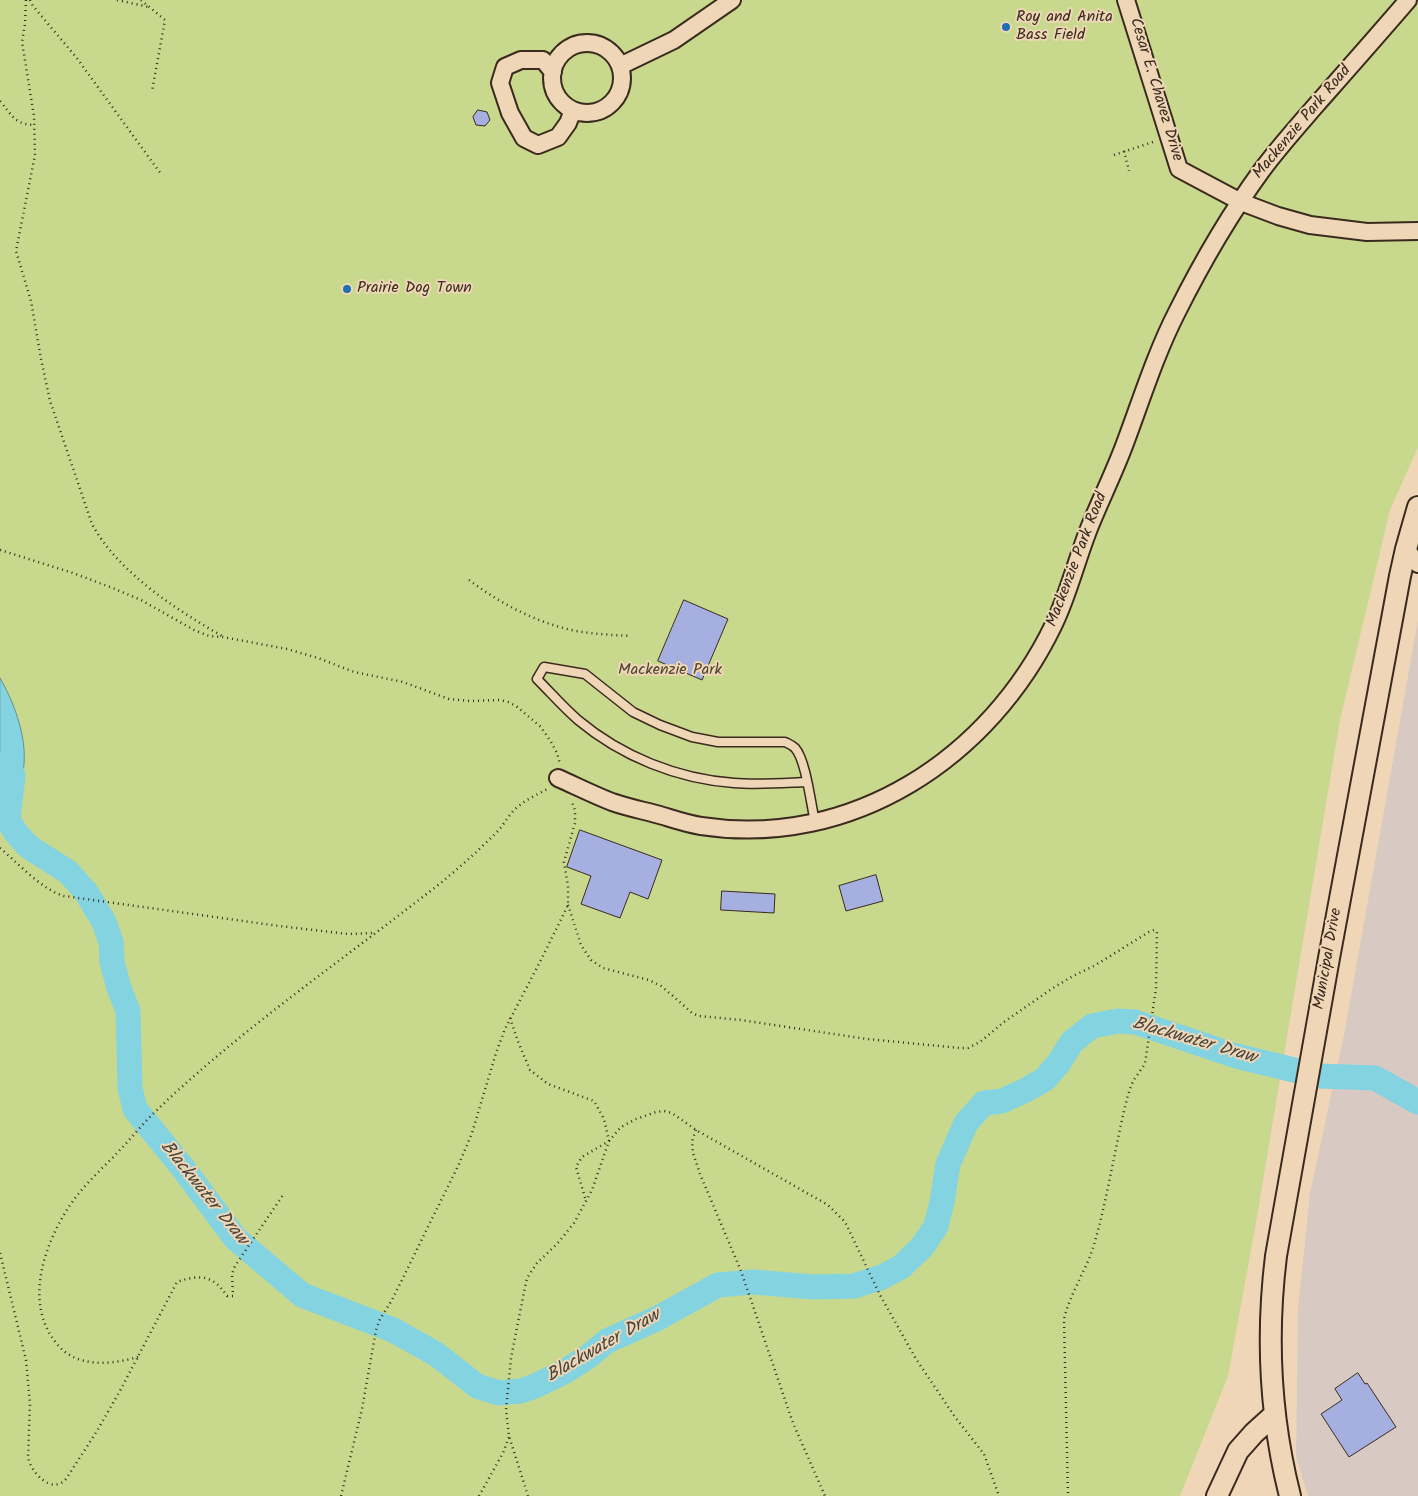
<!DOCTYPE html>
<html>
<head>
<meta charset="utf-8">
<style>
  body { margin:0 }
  canvas { display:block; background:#eed6b6 }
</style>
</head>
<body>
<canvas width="1418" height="1496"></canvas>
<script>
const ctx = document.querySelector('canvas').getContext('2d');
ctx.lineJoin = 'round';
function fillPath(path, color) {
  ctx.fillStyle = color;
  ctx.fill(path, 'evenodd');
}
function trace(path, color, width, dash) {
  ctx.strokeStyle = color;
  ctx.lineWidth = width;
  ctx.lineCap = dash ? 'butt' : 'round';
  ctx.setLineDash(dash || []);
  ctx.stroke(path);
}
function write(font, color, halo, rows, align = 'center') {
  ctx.font = font + ' Kalam,sans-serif';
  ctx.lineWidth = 4;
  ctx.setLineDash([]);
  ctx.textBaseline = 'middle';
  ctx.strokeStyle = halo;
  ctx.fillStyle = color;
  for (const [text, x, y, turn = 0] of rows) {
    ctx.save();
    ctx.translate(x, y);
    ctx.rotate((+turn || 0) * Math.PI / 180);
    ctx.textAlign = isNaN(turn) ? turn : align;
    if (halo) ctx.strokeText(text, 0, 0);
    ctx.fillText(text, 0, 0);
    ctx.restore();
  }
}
const built = new Path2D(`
  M1418,620V1496H1308L1296,1457L1298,1309L1310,1193L1344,1035Z`);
const green = new Path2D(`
  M0,0H1418V447L1390,510L1340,720L1254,1234L1228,1376L1180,1496H0Z`);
const water = new Path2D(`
  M0,678C18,709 35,758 16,792L5,790L0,782Z`);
const river = new Path2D(`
  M0,765L13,775L8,820L16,833L29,847L68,872L86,892L104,922L111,942L112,962L119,988L128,1011L130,1088L135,1109L183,1168L235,1238L302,1295L393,1330L436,1354L477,1386L499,1393L521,1391L535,1386L564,1372L589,1356L607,1341L656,1319L718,1285L753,1282L814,1287L854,1286L882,1277L901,1267L922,1247L936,1226L942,1202L948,1164L966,1123L984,1103L1002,1101L1026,1090L1045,1079L1058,1064L1072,1042L1092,1026L1118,1021L1135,1022L1236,1056L1319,1076L1375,1078L1418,1102`);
const building = new Path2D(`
  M478,110L487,112L490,120L485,126L476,125L473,117Z
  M684,600L728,619L702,680L658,661Z
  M580,830L662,860L648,899L630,892L620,918L581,904L591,876L567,867Z
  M876,875L883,901L846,911L839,886Z
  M722,891L775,894L774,913L721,910Z
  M1358,1373L1365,1384L1367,1383L1396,1427L1349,1457L1321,1414L1342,1400L1335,1389Z`);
const path = new Path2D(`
  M26,0L25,24L22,42L34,116L35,155L16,251L31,301L41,359L50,401L92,524C118,572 175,609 222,636
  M30,0L33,6L76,57L161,174
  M117,0L149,7
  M141,0L165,20L152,91
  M0,101C12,115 14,124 34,125
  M1124,151L1129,171
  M1114,155L1156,141
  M0,550L73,573L110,587L141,600L194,630L209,636L223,637L287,649L318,658L354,672L403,682L449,699L470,701L500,700L508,702L516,706L541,727L551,742L557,753L560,764
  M469,580C501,604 537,623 576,631C594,634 612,635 630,636
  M0,848C18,863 42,890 64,896L279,926L348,934L373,933
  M568,905L581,945L591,960L603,968L649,980L661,986L673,996L692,1013L699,1016L741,1020L867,1039L960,1048H968L980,1042L1004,1022L1053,988L1073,976L1094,966L1149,932L1154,930L1157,932L1156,988L1145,1064L1133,1081L1128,1095C1115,1145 1108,1198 1093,1248C1085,1272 1070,1294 1064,1319L1068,1496
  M510,1018L517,1039L530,1070L548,1084L594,1101L604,1119L609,1141L582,1157L576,1167L586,1201
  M696,1130L692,1141L693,1153L700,1174L741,1271L793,1423L825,1496
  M0,1253L26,1360L30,1404L28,1457C31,1473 52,1495 66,1479L97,1431L121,1389L177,1282C200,1274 213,1275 227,1296H233L232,1274L235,1266L283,1195
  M138,1357C111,1365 76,1368 57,1344C25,1306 42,1251 65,1213C79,1189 101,1170 120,1150C133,1136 145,1121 159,1108C241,1030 334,966 424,896C449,877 474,855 496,833C505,824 509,813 519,806C528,798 539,794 549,788
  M341,1496L362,1409L376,1330L380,1319L392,1300L459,1164L472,1133L496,1053L505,1029L542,958L568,905V886L564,862L575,823V810L571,800
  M479,1496L503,1453L509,1437
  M528,1496L509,1436L506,1410L511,1358L525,1287L527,1278L537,1263L557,1244L574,1223L592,1190L609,1141L621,1127L636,1119L656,1112L664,1111L672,1113L696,1130L828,1205L845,1222L880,1295L916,1359L955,1417L984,1454L999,1496`);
const service = new Path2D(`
  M806,782C783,783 758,785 734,783C677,779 621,756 578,720C563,707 551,693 537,679L544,667L585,674L633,712L660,725L692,737L718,742H785C789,744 792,745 795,748C806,760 811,805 815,822`);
const minor = new Path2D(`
  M1126,0L1179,169L1241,202L1278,216L1310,225L1367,232L1418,231
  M552 78a35 35 0 1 1 70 0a35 35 0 1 1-70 0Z
  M620,66L674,40L732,0
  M553,72L543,60H521L505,67L500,83L510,113L524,138L538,145L558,137L568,123L573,110
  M1406,549L1418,564
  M558,778C576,786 594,795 612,802C629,808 646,811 663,816C676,820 688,824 701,826C852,849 990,758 1054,624C1068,595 1076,562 1088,531C1099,503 1113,475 1124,446C1141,401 1155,355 1177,312C1201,264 1230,214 1262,170C1279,147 1298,126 1317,104C1347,70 1378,35 1408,0`);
const tertiary = new Path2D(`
  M1217,1496L1238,1451L1254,1433L1275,1414
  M1290,1496C1270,1417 1266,1337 1276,1256L1329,958L1400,576L1406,549L1418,507`);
const markers = [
  [1006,27,5,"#1f6fb2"],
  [347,289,5,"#1f6fb2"]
];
const poiNames = [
  ["Roy and Anita",1016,18],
  ["Bass Field",1016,36],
  ["Prairie Dog Town",357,289]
];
const streetNames = [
  ["Cesar E. Chavez Drive",1155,90,73],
  ["Mackenzie Park Road",1303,123,-50],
  ["Mackenzie Park Road",1078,560,-69],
  ["Municipal Drive",1329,959,-80]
];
const parkNames = [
  ["Mackenzie Park",670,671]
];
const waterNames = [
  ["Blackwater Draw",1194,1042,16],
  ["Blackwater Draw",203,1194,51],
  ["Blackwater Draw",604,1347,-30]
];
fillPath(built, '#d8cac3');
fillPath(green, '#c8d98e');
fillPath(water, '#84d3e1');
trace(water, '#678f93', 1);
trace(river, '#84d3e1', 25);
fillPath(building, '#a5afe0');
trace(building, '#3b2a1e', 1);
trace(service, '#3b2a1e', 11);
trace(minor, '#3b2a1e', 20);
trace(tertiary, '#3b2a1e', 24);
trace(path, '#3b2a1e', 2.5, [1, 4]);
trace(service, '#eed6b6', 8);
trace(minor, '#eed6b6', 16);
trace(tertiary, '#eed6b6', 20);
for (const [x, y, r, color] of markers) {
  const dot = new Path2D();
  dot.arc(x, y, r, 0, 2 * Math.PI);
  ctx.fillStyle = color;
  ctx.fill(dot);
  trace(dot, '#eed6b6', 2);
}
write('16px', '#3b2a1e', '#eed6b6', poiNames, 'left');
write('16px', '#3b2a1e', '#eed6b6', streetNames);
write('16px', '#50442f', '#eed6b6', parkNames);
write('italic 18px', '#46433b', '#eed6b6', waterNames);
</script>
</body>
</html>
